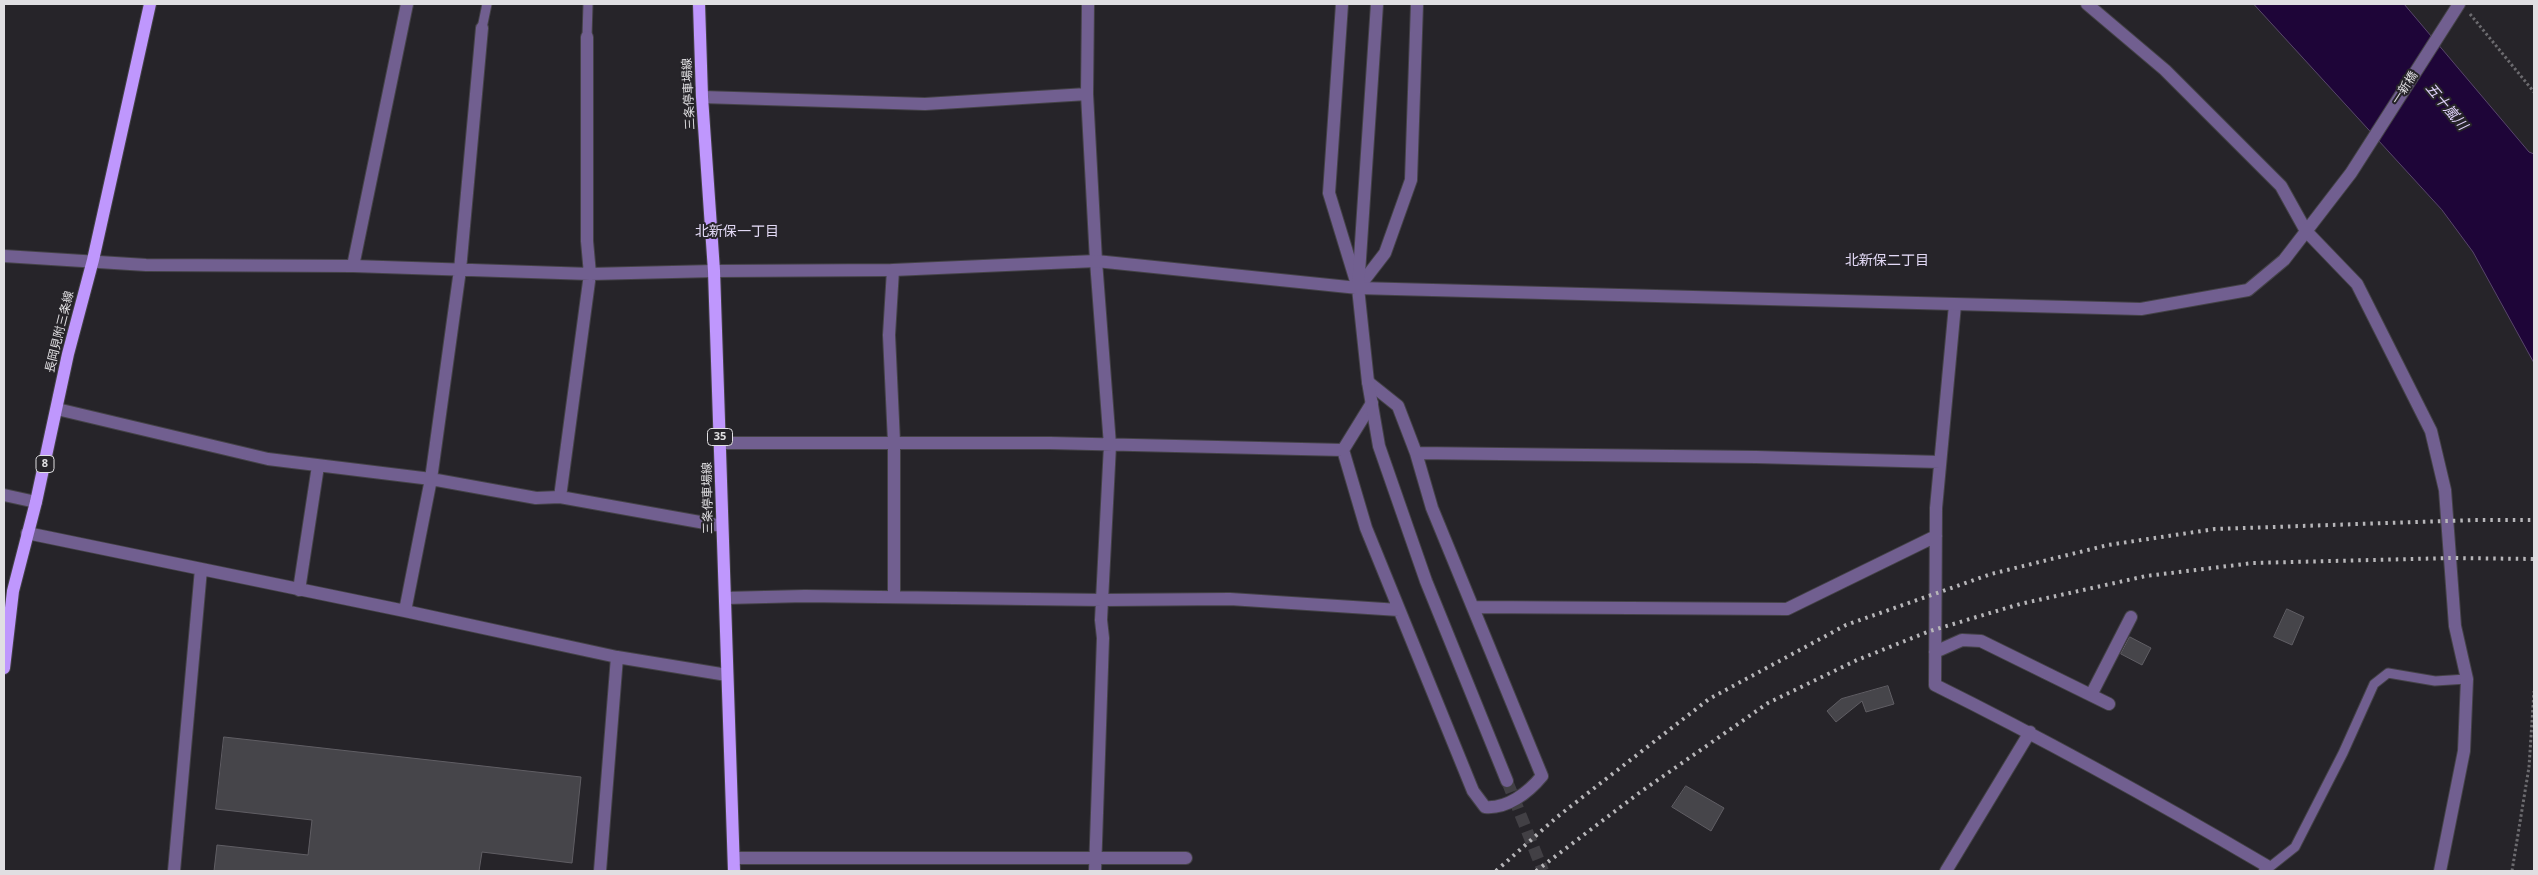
<!DOCTYPE html>
<html>
<head>
<meta charset="utf-8">
<style>
  body { margin:0 }
  #map { position:relative; width:2538px; height:875px; overflow:hidden; background:#262429; font-family:"Open Sans",sans-serif }
  canvas { display:block }
  .frame { position:absolute; inset:0; border:5px solid #e0dfe2; pointer-events:none }
</style>
</head>
<body>
<div id="map">
<canvas width="2538" height="875"></canvas>
<div class="frame"></div>
</div>
<script>
const ctx = document.querySelector('canvas').getContext('2d');
ctx.lineJoin = 'round';
function fillPath(path, color) {
  ctx.fillStyle = color;
  ctx.fill(path, 'evenodd');
}
function trace(path, color, width, dash) {
  ctx.strokeStyle = color;
  ctx.lineWidth = width;
  ctx.lineCap = dash ? 'butt' : 'round';
  ctx.setLineDash(dash || []);
  ctx.stroke(path);
}
function write(font, color, halo, rows, align = 'center') {
  ctx.font = font + ' "Open Sans","Noto Sans JP",sans-serif';
  ctx.lineWidth = 4;
  ctx.setLineDash([]);
  ctx.textBaseline = 'middle';
  ctx.strokeStyle = halo;
  ctx.fillStyle = color;
  for (const [text, x, y, turn = 0] of rows) {
    ctx.save();
    ctx.translate(x, y);
    ctx.rotate((+turn || 0) * Math.PI / 180);
    ctx.textAlign = isNaN(turn) ? turn : align;
    if (halo) ctx.strokeText(text, 0, 0);
    ctx.fillText(text, 0, 0);
    ctx.restore();
  }
}
const water = new Path2D(`
  M2254,4H2404L2529,152L2534,154V363L2473,252L2442,210Z`);
const building = new Path2D(`
  M2287,609L2304,617L2292,645L2274,637Z
  M2130,637L2151,648L2142,665L2121,654Z
  M1888,686L1894,704L1866,712L1862,701L1836,722L1827,711L1841,699Z
  M224,737L581,777L572,863L482,852L479,871H214L217,845L308,855L312,820L216,809Z
  M1686,786L1724,808L1711,831L1672,807Z`);
const tertiaryTunnel = new Path2D(`
  M1507,781L1543,871`);
const path = new Path2D(`
  M2470,14L2534,92
  M2512,871L2529,767L2534,691`);
const service = new Path2D(`
  M482,28L487,4
  M587,37L588,4
  M2266,870L2295,847L2343,753L2374,684L2388,673L2435,681L2467,679`);
const minor = new Path2D(`
  M1088,4L1087,94L1096,261L1110,445L1101,620L1103,638L1095,871
  M1342,4L1329,193L1358,288
  M2087,4L2165,70L2281,186L2306,231L2357,284L2431,431L2445,490L2455,626L2467,679L2464,751L2440,871
  M702,97L925,104L1087,94
  M4,256L146,265L353,266L590,274L714,271
  M353,266L407,4
  M893,270L889,335L894,442V597
  M1358,288L1385,253L1411,180L1417,4
  M1955,305L1936,508L1935,685C2048,741 2158,802 2267,866L2265,871
  M1368,382L1398,406L1416,453L1432,508L1542,776C1528,793 1507,809 1485,807L1473,791L1366,528L1343,450L1372,403
  M57,409L268,459L431,479L536,498L560,497L722,526
  M720,443H1050L1343,450
  M1416,453L1756,457L1940,462
  M4,495L36,502
  M560,497L590,274L587,241V37
  M27,533L405,611L617,657L727,675
  M299,590L318,466
  M725,598L805,596L1103,600L1230,599L1399,610
  M1473,607L1787,609L1936,536
  M405,611L431,479L460,270L482,28
  M1935,652L1962,640L1981,641L2109,704
  M2091,695L2131,617
  M734,858H1186
  M174,871L201,569
  M600,871L617,657
  M1946,871L2030,732`);
const tertiary = new Path2D(`
  M1377,4L1358,288L1368,382L1379,446L1426,581L1507,781
  M714,271L893,270L1096,261L1358,288L2141,309L2248,290L2284,260L2351,173L2459,4`);
const primary = new Path2D(`
  M699,4L702,97L714,271L734,871
  M4,668L13,591L36,502L68,354L93,260L150,4`);
const rail = new Path2D(`
  M1496,871L1557,817L1709,699L1846,625L1991,574L2108,545L2215,529L2474,520H2534
  M1536,871L1639,793L1768,703L1857,660L1930,631L2020,604L2146,576L2253,563L2451,558L2534,559`);
const shields = [
  [720,437,25],
  [45,464,18]
];
const shieldNames = [
  ["35",720,437],
  ["8",45,464]
];
const streetNames = [
  ["一新橋",2405,88,-57],
  ["三条停車場線",689,94,-93],
  ["長岡見附三条線",60,332,-76],
  ["三条停車場線",708,498,-91]
];
const waterNames = [
  ["五十嵐川",2446,107,50]
];
const neighbourhoodNames = [
  ["北新保一丁目",737,232],
  ["北新保二丁目",1887,261]
];
fillPath(water, '#1e0538');
trace(water, '#58466b', 1);
fillPath(building, '#46454a');
trace(building, '#605e64', 1);
trace(tertiaryTunnel, '#424045', 12, [12, 6]);
trace(service, '#444247', 11);
trace(minor, '#444247', 14);
trace(tertiary, '#444247', 14);
trace(primary, '#444247', 14);
trace(path, '#6c6b6f', 3, [2.5, 2.5]);
trace(service, '#715f90', 9);
trace(minor, '#715f90', 12);
trace(tertiary, '#715f90', 12);
trace(primary, '#bf97fd', 12);
trace(rail, '#b7b6b9', 4, [2.5, 5]);
for (const [x, y, w] of shields) {
  const box = new Path2D();
  box.roundRect(x - w / 2, y - 8.5, w, 17, 4);
  ctx.fillStyle = '#262429';
  ctx.fill(box);
  trace(box, '#e0dfe2', 1);
}
write('bold 11px', '#e0dfe2', null, shieldNames);
write('12px', '#e0dfe2', '#262429', streetNames);
write('italic 14px', '#e0d2fb', '#262429', waterNames);
write('14px', '#e2d9f5', '#262429', neighbourhoodNames);
</script>
</body>
</html>
